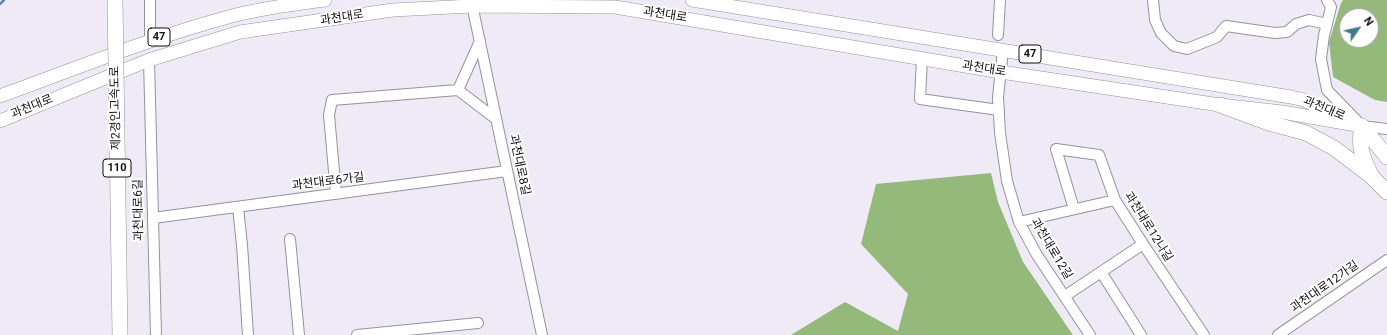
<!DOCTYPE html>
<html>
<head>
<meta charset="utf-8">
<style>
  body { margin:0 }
  #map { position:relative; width:1387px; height:335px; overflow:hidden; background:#efeaf6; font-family:Roboto,sans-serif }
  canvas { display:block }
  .north { position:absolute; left:1339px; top:8px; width:40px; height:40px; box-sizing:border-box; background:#fff; border:1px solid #9f9fa0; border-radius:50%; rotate:56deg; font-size:11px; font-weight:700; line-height:16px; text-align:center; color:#100e12 }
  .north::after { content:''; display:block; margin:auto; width:14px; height:18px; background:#3e7a92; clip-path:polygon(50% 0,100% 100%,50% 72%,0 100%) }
</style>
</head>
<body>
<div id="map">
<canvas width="1387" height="335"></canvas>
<div class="north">N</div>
</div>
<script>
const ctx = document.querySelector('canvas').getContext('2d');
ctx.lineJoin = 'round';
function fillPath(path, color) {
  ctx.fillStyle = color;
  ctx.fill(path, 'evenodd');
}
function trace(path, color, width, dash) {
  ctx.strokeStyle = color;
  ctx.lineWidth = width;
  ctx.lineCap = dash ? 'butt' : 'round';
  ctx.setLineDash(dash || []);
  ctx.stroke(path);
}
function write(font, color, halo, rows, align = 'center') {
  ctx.font = font + ' Roboto,"Noto Sans KR",sans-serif';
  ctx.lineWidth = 4;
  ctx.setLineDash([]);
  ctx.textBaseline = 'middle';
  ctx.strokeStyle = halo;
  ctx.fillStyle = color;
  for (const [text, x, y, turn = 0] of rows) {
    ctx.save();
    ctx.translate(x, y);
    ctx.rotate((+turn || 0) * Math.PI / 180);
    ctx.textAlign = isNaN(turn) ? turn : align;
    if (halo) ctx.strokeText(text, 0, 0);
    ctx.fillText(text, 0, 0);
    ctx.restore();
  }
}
const forest = new Path2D(`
  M1343,0H1387V102L1375,100L1333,77L1329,42L1341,3ZM1347,16H1371V40H1347Z
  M991,173L998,202L1023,262L1073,335H791L845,302L898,331L908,294L861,244L876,184Z`);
const stream = new Path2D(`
  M0,4L4,0`);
const minor = new Path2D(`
  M471,0L542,335
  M1153,0L1155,20L1161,33L1174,46L1187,49L1217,37L1226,26L1275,33L1287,32L1296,24L1309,20L1327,24L1324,35L1321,59L1327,90L1362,126L1387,129
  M1327,24L1331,7L1327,0
  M998,35L1000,0
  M150,40V0
  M1003,50L998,97L1000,133L1007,181L1019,222L1037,255L1090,335
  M922,58L920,99L999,110
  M149,60L156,335
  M458,90L480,41
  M336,194L329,115L332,100L458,90L496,119
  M238,207L242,245L248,335
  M1074,209L1056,149L1099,155L1115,200L1143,244L1204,335
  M153,218L507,171
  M1019,222L1115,200
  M290,239L299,335
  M1101,272L1141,335
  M1065,296L1143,244
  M357,335L478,323
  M1278,335L1387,260`);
const major = new Path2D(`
  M692,0L1291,97L1304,100L1344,118
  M0,96C77,68 153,37 232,16C262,8 294,4 325,0
  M0,121L149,60L240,32L393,10L472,6L615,7L1001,72L1220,105L1282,112L1362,126`);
const highway = new Path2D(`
  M1220,105L1269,123L1306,133L1334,148L1371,176L1387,192
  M1362,126C1358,147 1362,156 1371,175
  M1362,126L1387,157`);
const highwayBridge = new Path2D(`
  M115,0L120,335`);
const shields = [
  [159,37,22],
  [1030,54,22],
  [117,168,28]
];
const shieldNames = [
  ["47",159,37],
  ["47",1030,54],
  ["110",117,168]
];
const streetNames = [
  ["과천대로",665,15,9],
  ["과천대로",342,18,-9],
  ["과천대로",984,69,9],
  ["과천대로",32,107,-22],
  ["제2경인고속도로",116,108,-91],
  ["과천대로",1324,109,23],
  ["과천대로8길",519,165,78],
  ["과천대로6가길",328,182,-7],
  ["과천대로6길",139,210,-91],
  ["과천대로12나길",1148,227,58],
  ["과천대로12길",1051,249,59],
  ["과천대로12가길",1325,287,-35]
];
fillPath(forest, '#94b97a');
trace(stream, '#5b8dad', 2.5);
trace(minor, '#96929d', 12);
trace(major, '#96929d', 14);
trace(highway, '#96929d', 16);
trace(minor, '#fff', 10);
trace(major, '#fff', 13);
trace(highway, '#fff', 15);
trace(highwayBridge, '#96929d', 16, []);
trace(highwayBridge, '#fff', 15);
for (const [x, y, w] of shields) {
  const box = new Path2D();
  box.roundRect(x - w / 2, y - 9, w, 18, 3);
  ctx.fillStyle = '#fff';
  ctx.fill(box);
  trace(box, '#100e12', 1);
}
write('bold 11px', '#100e12', null, shieldNames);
write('12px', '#100e12', '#fff', streetNames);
</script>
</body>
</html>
